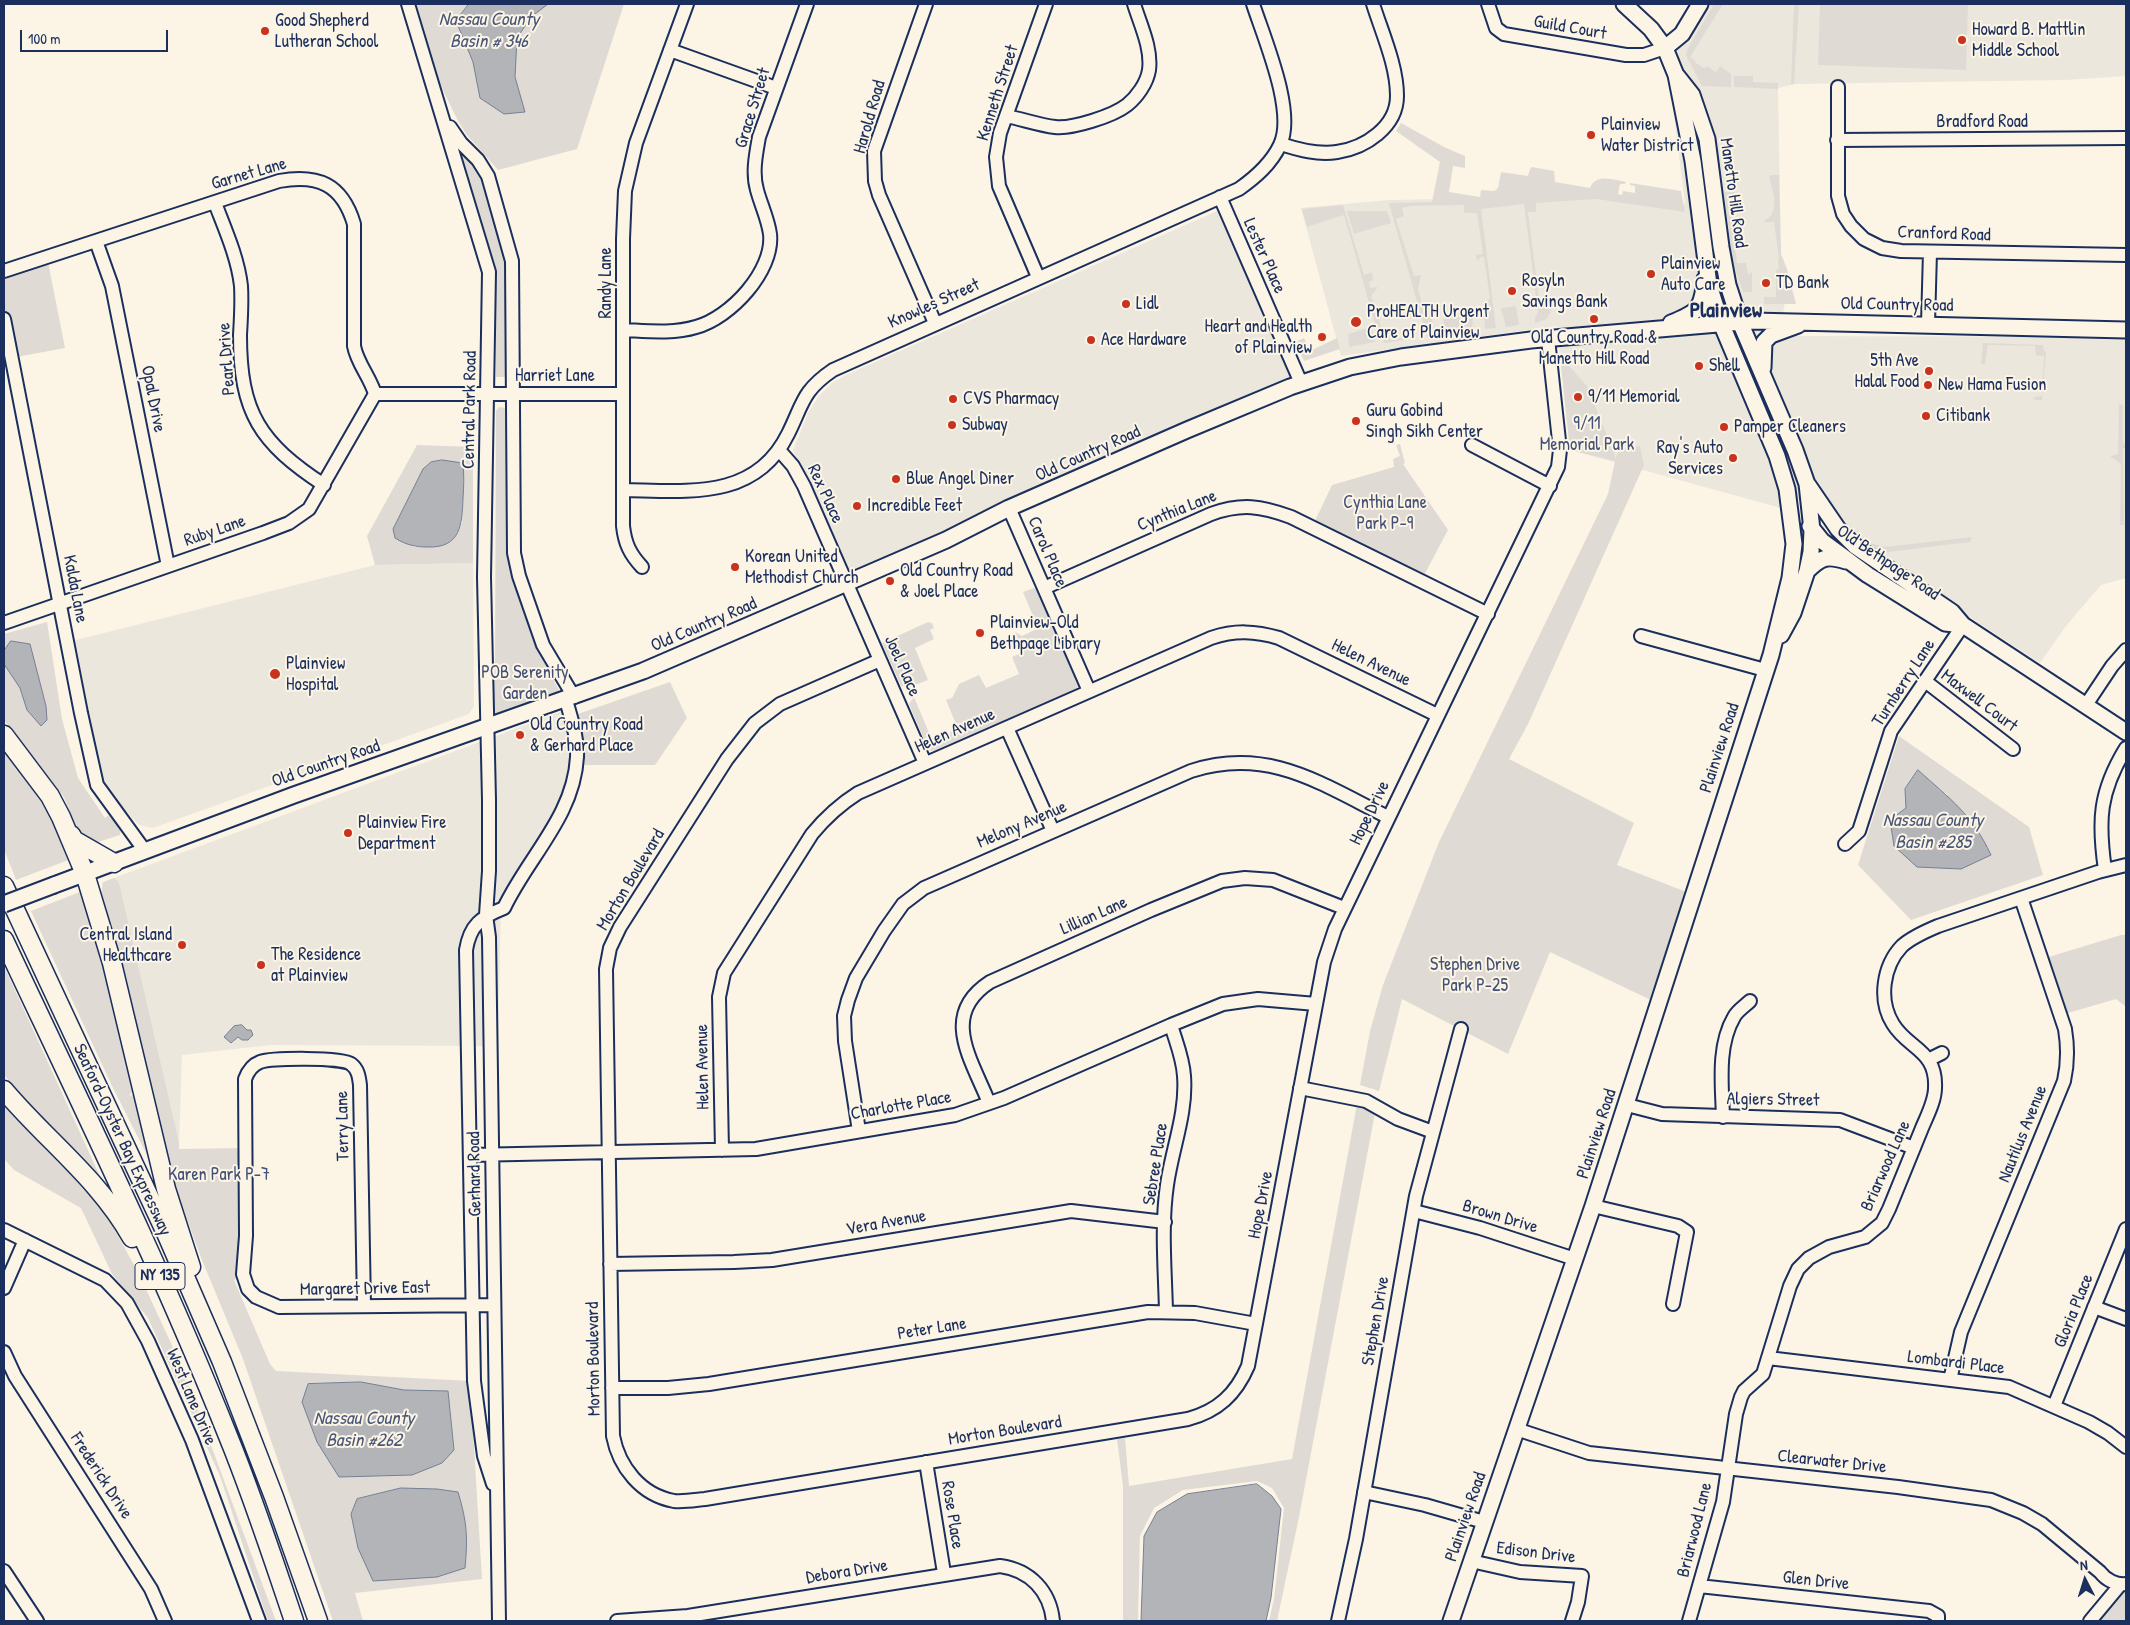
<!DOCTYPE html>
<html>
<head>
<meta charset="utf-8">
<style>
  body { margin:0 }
  #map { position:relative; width:2130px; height:1625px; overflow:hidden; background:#fcf5e5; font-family:"Patrick Hand",sans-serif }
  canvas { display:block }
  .frame { position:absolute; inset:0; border:5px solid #1b2f5e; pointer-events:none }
  .north { position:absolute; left:2060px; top:1555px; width:50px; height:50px; -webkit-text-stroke:4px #fcf5e5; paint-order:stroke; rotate:355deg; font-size:14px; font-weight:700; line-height:20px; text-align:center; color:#1b2f5e }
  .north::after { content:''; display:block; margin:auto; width:18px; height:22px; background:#1b2f5e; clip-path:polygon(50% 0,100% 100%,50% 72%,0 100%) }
  .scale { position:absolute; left:20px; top:30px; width:148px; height:22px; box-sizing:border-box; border:2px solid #1b2f5e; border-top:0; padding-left:6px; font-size:15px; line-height:18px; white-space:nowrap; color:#1b2f5e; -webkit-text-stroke:4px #fcf5e5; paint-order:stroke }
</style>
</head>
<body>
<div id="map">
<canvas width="2130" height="1625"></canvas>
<div class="frame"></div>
<div class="north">N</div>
<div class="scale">100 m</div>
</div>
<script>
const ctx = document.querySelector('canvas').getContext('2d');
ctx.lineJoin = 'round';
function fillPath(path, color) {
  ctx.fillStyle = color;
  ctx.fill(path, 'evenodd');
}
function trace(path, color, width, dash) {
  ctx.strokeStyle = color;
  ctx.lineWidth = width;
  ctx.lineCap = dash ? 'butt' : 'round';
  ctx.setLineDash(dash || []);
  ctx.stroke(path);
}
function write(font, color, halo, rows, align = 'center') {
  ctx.font = font + ' "Patrick Hand",sans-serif';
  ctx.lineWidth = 4;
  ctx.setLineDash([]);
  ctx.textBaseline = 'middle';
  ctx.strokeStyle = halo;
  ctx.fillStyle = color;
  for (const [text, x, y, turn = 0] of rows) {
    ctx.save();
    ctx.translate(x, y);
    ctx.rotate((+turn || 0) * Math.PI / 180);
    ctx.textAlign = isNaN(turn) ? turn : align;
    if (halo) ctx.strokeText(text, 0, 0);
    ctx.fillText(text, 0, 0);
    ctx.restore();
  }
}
const built = new Path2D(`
  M1708,4H2126V76L2065,80L1795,84L1778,88L1781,255L1785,302L1779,336L2126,337V578L2101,585L2066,626L2040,663L1867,550L1842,527L1820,490L1781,508L1570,450L1557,326L1341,356L1301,208L1389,200L1598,196L1685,204L1668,65Z
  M1217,211L1295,379L852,577L793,450L808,413L818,397L832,383L848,374Z
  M473,563L474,706L469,714L153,828L139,825L99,782L68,642L375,565Z
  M571,708L575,715L583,765L501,898L498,1046L271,1045L182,1055L179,1142L119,882L114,878Z`);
const green = new Path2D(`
  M411,4H624L577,149L498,170L466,134L457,119L433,70Z
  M1714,4H1723L1690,57L1695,61L1696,63L1704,68L1707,66L1716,72L1720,66L1731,74V87L1702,86L1686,55L1687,50Z
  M1794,4H1799L1794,84H1791Z
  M1820,4H1968L1966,70L1818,65Z
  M1734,76H1753V82L1778,83V89L1734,87Z
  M1401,123L1444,147L1465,156V168L1453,166L1449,192L1480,197L1481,190L1494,191L1498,188L1501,172L1528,176L1530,169L1532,167L1554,171L1555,182L1590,188C1596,173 1614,180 1626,182L1625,184H1620L1618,194L1622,195L1623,191L1635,193V186L1630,185V183L1681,191L1685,212L1596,199L1536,203V212H1528L1540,307L1550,306L1551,310L1547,319L1535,323V318L1538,312L1524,204L1481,209L1496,328L1485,329L1483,308L1490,298L1484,258L1482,256L1477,261L1476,255L1483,254L1477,213H1464V205L1411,206L1402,208L1404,216L1396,219L1414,276L1421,275L1418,289L1423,307H1427L1428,301L1430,302L1434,336L1427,337L1389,203L1432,202L1440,162L1396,131Z
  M463,155L478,168L485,184L508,264V377H496V269L462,156Z
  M1771,175H1779L1781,254L1787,269L1796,304H1764V297H1776V270L1779,269L1778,260L1779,259L1774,222H1765L1764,220C1781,215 1773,189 1769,178Z
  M1724,192H1737L1729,195L1737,263H1746L1748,275L1752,272V292H1743L1733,263Z
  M1343,205L1364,275L1372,272L1373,280L1369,282L1370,288L1378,287L1371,296L1385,338L1391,334L1393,340L1408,336L1409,339L1384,343L1382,336L1378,334L1344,215L1307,227L1302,209Z
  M1347,211H1387L1391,223L1354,234Z
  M47,257L65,348L11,358L4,319V271Z
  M1516,306L1519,325L1506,327L1501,308Z
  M1473,315L1472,332L1446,335L1443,319Z
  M1371,327L1375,342L1349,347L1348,334Z
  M1304,338L1310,351L1337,338L1340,349L1304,361L1295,342Z
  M1983,343L2043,345L2044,351L2046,352L2042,400H2035L2033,397L2042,396L2044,356L2036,355L2035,346L1988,345L1985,364H1981Z
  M1560,356L1587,386L1615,455V459L1620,449L1640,446L1644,465L1528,724L1509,759L1634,823L1617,865L1689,893L1653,1001L1550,952L1508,1054L1402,999L1379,1091L1360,1085L1370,1031L1383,985L1439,842L1608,494L1615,461L1570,450Z
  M2119,404L2123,405V442L2126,447L2123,449L2124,525H2120L2121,464L2110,456L2118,454Z
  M499,407L507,408L509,552L539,649L562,697L491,721L495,670L496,411Z
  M1400,444L1405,463L1403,464L1448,530L1422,579L1313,525L1332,485L1394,467L1393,459L1400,456L1396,445Z
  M417,445L473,447V563L375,565L367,536ZM424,469L464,474L462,522L458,532L432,547H414L395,538L393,529Z
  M1972,537L1970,542L1879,553L1866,544L1871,543L1885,547Z
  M1034,588L1036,590L1049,618L1042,623L1033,616L1023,592Z
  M47,622L62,719L78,778L105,818L109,815L121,829L120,835L95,843L79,836L64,797L4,720V634Z
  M928,622L932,623L934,628L930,630L934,639L915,648L928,680L910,687L901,686L882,643Z
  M1049,623L1052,624L1078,686L1076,689L935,750L931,751L928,749L909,704L914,697L932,740L950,734V732L958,729L946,700L952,698L959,684L979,675L986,688L1019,674L1012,657L1023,652L1015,632L1022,636Z
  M670,682L687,718L655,765H583L575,715Z
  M1899,736L2029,827L2043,875L1911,920L1858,865ZM1937,787L1948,795L1890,820Z
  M4,740L36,781L71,859L16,880L4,849Z
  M114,878L119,882L179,1142V1149L245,1148L243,1274L234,1280L270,1364L276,1371L470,1381L482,1579L355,1593L363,1621H333L243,1359L202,1260L167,1165L101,894L103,882ZM404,1390L448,1391L454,1449Z
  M80,892L83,893L92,917L133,1086V1090L129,1096L138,1094L153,1164L151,1163L112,1086L31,911Z
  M2121,935H2126V1007L2116,999L2061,1015L2042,959Z
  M4,966L103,1183L65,1144L4,1075Z
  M4,1097L97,1198L139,1274L182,1367L276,1621H268L220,1476L148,1318L112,1274L81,1208L14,1170L4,1159Z
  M1357,1104L1375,1113L1299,1517L1277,1621H1269L1274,1599L1284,1508L1272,1488L1257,1481L1183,1490L1154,1508L1140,1536L1138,1621H1123V1486L1117,1439L1125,1438L1129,1486L1292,1459Z
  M2126,1587V1621H2099L2125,1588Z`);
const water = new Path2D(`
  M469,4H548L531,17L517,38L515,77L525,112L504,114L480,98L473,62L456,21Z
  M442,460L463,463C464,475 464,486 463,498C462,524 461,548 428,547C416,547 406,545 395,538L393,529L423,469L431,462Z
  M11,641L30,644L46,706L47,720L41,726L27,710L20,688L4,664V651Z
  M1918,770C1950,799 1972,814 1991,855L1961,869L1917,867L1894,846L1890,820L1906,808L1905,789Z
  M242,1025L247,1030H251L253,1035L248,1040H242L238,1037L231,1043L224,1037L234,1026Z
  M361,1382L404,1390L448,1391L454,1450L442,1463L412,1475L339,1477L317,1442L302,1402L308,1384Z
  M1257,1484L1272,1496L1281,1509L1271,1598L1266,1621H1141L1144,1536L1157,1512L1187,1494Z
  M401,1488L437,1489L458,1492C467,1522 468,1537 465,1568L437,1577L373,1581L358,1548L351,1514L357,1499Z`);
const minor = new Path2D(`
  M408,4L489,272L484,577L489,800V871L486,915L489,937L499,1621
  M926,4L874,151L875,181L879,195L935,323
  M1488,4L1496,28L1504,34L1626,55H1644L1665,48
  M670,50L776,88
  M1838,87V196L1843,214L1851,226L1864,239L1882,248L1901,251L2126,255
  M1006,116C1022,119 1039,125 1055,127C1072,129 1113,116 1127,105C1137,97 1147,83 1149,70C1152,48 1140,24 1134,4
  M450,127L461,143L478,160L488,176L512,261L514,553L519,576L543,645L574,697
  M1837,140L2126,138
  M1281,144C1299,150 1318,155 1337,152C1365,148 1397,127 1397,96C1397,65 1382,33 1373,4
  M1220,197L1301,383
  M215,203C225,229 238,258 241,286C242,302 241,319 240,335C240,413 260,443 324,485
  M96,241L112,286L168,566
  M4,271L279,181C318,174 342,184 354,224V346C357,363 370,377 375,394
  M1038,277L999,186L996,157L1000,133L1046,4
  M4,319L81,713L97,785L145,851
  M1928,324L1930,252
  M623,330C647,331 673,334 696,327C730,318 774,271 770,234C768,219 761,205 757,190C752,173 756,154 759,137L807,4
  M375,394H622
  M1472,445L1550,486
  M779,450L793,466L804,486L925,763
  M623,490C687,491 755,501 788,434C803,404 802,391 833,370L1239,189C1256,177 1271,164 1280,145C1296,112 1264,38 1253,4
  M1009,508L1089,691
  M642,567C630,554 625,544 623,526V239L625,191L636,143L687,4
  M1044,588L1211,514C1242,503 1261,506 1291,517L1488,614
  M4,623L263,533L289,523L309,509L375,394
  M1641,636L1765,670
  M880,660L780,704L755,723L727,759L620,927L610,948L606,969L613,1436C619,1467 641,1495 674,1501C684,1502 695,1500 705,1499L1188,1419C1218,1411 1236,1394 1248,1366L1324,962L1335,929L1558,467L1560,450L1548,339
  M1925,681L2013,749
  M2086,705L2112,666L2126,650
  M1007,728L1053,831
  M1845,844L1859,831L1891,731L1963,625
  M2105,870C2098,821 2099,792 2126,748
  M1928,1060L1942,1053
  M1300,1088L1366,1101L1398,1119L1433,1132
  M989,1103C972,1060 939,1015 990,982L1151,910L1222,881L1245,878L1273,880L1344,908
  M1627,1105L1662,1114L1840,1120L1914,1148
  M1723,1117C1722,1085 1717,1046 1734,1017C1737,1011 1745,1006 1750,1001
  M859,1131L845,1041L844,1016L848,1000L856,978L884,931L903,904L924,888L1191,771C1268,746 1321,784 1388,817
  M722,1150L719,997L724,973L812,834C826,817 839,805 858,793L1211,638C1235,630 1255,631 1279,638L1437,715
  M470,1155L756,1149L955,1115L1004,1098L1171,1025L1223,1004L1258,999L1316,1004
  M1593,1206L1678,1226L1687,1232L1673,1304
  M1414,1211L1480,1228L1575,1259
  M4,1230L105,1280L127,1303L148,1341L192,1440L259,1621
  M610,1264L734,1262L772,1260L1071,1211L1165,1222
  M4,1288L25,1240
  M364,1306L360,1085C359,1077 358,1069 351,1064C341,1057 272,1058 260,1062C252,1065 248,1071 245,1079L246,1236L243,1274L248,1289L256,1297L279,1307L494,1305
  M2094,1307L2126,1319
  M1166,1311C1165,1269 1161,1226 1167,1185C1172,1149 1187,1113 1184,1076C1183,1058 1176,1042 1171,1025
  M4,1352L15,1376L151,1589L165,1621
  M1768,1358L2009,1387L2089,1422L2108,1433L2126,1447
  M1950,1380L1961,1332L2064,1081C2068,1063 2068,1047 2065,1029L2021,898
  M612,1388H668L709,1384L1148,1312L1195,1313L1256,1324
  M2054,1406L2126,1229
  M1516,1429L1589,1453L1898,1487L1991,1500L2023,1513L2042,1524L2100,1572C2106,1580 2116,1585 2126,1584
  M926,1462L944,1573
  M493,1484L484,1456L474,1381L466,950C470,925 481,917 504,908C528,857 574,816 577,757C578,738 571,718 566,700
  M1364,1492L1425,1505L1484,1522
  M1471,1561L1520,1572L1582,1576L1578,1602L1572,1621
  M4,1571L37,1621
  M1699,1586L1929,1611L1938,1616V1621
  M617,1621L688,1616L1000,1566C1030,1570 1050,1591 1053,1621
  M1338,1621L1356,1539L1416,1196L1461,1029
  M1689,1621L1723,1502L1736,1414L1741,1397L1744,1391L1763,1374L1790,1286L1798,1269L1809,1258L1829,1247L1865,1237L1882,1223L1889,1209C1900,1182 1911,1155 1922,1128C1927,1116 1935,1101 1935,1088C1937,1050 1908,1049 1893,1024C1878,1000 1883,966 1902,946C1912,937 1926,931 1938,926L2098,872L2126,865
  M2090,1621L2120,1585`);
const major = new Path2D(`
  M1665,48L1682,34L1700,4
  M1677,76L1692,95L1707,139L1721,247L1728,285L1740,322L1795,450L1807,484L1812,530L1811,552L1807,571L1793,613L1781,635
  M1671,323C1698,312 1702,310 1705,279
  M1763,368L1764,342L1771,335L1798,325
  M1808,485L1838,529L1855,546L1952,612L1963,625L2126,732
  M1810,526L1822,541L1868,575L1945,623L1963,625
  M1807,571C1821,557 1827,555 1846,561
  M54,885L294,795L643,671L946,540L1009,508L1187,430L1290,387L1350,367L1401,357L1531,340L1753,321L2126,330
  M1451,1621L1593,1206L1771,655L1790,578L1794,544L1787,489L1777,456L1721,323L1709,285L1693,161L1676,75L1665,48L1651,29L1624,4`);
const highway = new Path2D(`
  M4,735L50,796L61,817L85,874L112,963L166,1189L191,1267
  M71,835L74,840L114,863
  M4,886L166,1233L222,1362L274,1497L318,1621
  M4,940C81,1104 161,1268 228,1436C253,1497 273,1559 294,1621
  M4,1090C46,1140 100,1180 132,1238`);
const majorBridge = new Path2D(`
  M4,904L54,885`);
const markers = [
  [265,31,5,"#c8321e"],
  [1962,40,5,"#c8321e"],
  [1591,135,5,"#c8321e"],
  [1651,274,5,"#c8321e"],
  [1766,283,5,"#c8321e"],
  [1512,291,5,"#c8321e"],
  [1126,304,5,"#c8321e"],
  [1594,319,5,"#c8321e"],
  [1356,322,6,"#c8321e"],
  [1322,337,5,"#c8321e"],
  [1091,340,5,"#c8321e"],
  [1699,366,5,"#c8321e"],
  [1929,371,5,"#c8321e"],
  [1928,385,5,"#c8321e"],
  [1578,397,5,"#c8321e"],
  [953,399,5,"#c8321e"],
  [1926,416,5,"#c8321e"],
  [1356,421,5,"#c8321e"],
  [952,425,5,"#c8321e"],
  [1724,427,5,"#c8321e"],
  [1733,458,5,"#c8321e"],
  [896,479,5,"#c8321e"],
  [857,506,5,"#c8321e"],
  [735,567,5,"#c8321e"],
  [890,581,5,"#c8321e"],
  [980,633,5,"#c8321e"],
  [275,674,6,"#c8321e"],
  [520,735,5,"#c8321e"],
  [348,833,5,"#c8321e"],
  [182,945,5,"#c8321e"],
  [261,965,5,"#c8321e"]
];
const shields = [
  [160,1276,50]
];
const shieldNames = [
  ["NY 135",160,1276]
];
const poiNames = [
  ["Good Shepherd",275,21],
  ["Lutheran School",275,42],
  ["Howard B. Mattlin",1972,30],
  ["Middle School",1972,51],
  ["Plainview",1601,125],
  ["Water District",1601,146],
  ["Plainview",1661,264],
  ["Auto Care",1661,285],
  ["Rosyln",1522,281],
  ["Savings Bank",1522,302],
  ["TD Bank",1776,283],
  ["Lidl",1136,304],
  ["ProHEALTH Urgent",1367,312],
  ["Care of Plainview",1367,333],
  ["Heart and Health",1312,327,"right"],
  ["of Plainview",1312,348,"right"],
  ["Old Country Road &",1594,338,"center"],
  ["Manetto Hill Road",1594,359,"center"],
  ["Ace Hardware",1101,340],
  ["5th Ave",1919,361,"right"],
  ["Halal Food",1919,382,"right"],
  ["Shell",1709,366],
  ["New Hama Fusion",1938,385],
  ["9/11 Memorial",1588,397],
  ["CVS Pharmacy",963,399],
  ["Guru Gobind",1366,411],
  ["Singh Sikh Center",1366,432],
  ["Citibank",1936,416],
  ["Subway",962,425],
  ["Pamper Cleaners",1734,427],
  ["Ray's Auto",1723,448,"right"],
  ["Services",1723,469,"right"],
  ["Blue Angel Diner",906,479],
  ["Incredible Feet",867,506],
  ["Korean United",745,557],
  ["Methodist Church",745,578],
  ["Old Country Road",900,571],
  ["& Joel Place",900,592],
  ["Plainview-Old",990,623],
  ["Bethpage Library",990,644],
  ["Plainview",286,664],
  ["Hospital",286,685],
  ["Old Country Road",530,725],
  ["& Gerhard Place",530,746],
  ["Plainview Fire",358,823],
  ["Department",358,844],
  ["Central Island",172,935,"right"],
  ["Healthcare",172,956,"right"],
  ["The Residence",271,955],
  ["at Plainview",271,976]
];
const streetNames = [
  ["Guild Court",1570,28,10],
  ["Kenneth Street",998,93,-72],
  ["Grace Street",753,108,-73],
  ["Harold Road",870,117,-74],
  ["Bradford Road",1982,122],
  ["Garnet Lane",249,174,-16],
  ["Manetto Hill Road",1733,193,82],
  ["Cranford Road",1944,234,2],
  ["Lester Place",1264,256,66],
  ["Randy Lane",606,283,-90],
  ["Knowles Street",934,304,-24],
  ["Old Country Road",1897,305,1],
  ["Pearl Drive",227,359,-94],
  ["Harriet Lane",555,376],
  ["Opal Drive",153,399,79],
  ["Central Park Road",470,410,-89],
  ["Old Country Road",1088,454,-24],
  ["Rex Place",825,494,65],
  ["Cynthia Lane",1177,511,-22],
  ["Ruby Lane",215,531,-19],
  ["Carol Place",1047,552,67],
  ["Old Bethpage Road",1888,563,34],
  ["Kalda Lane",75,589,79],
  ["Old Country Road",704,625,-23],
  ["Helen Avenue",1371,663,26],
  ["Joel Place",902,666,66],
  ["Turnberry Lane",1904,683,-57],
  ["Maxwell Court",1979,701,37],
  ["Helen Avenue",955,731,-24],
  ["Plainview Road",1720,748,-72],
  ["Old Country Road",326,764,-19],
  ["Hope Drive",1370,813,-64],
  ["Melony Avenue",1022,825,-23],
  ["Morton Boulevard",631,880,-59],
  ["Lillian Lane",1094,916,-24],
  ["Helen Avenue",703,1067,-91],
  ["Algiers Street",1773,1100,1],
  ["Charlotte Place",901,1106,-10],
  ["Terry Lane",343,1126,-91],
  ["Plainview Road",1597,1134,-72],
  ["Nautilus Avenue",2023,1134,-68],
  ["Seaford-Oyster Bay Expressway",122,1140,65],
  ["Sebree Place",1156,1164,-81],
  ["Briarwood Lane",1886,1166,-66],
  ["Gerhard Road",475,1174,-91],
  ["Hope Drive",1261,1205,-79],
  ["Brown Drive",1500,1217,17],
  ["Vera Avenue",886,1223,-10],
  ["Margaret Drive East",365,1289,-1],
  ["Gloria Place",2074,1311,-68],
  ["Stephen Drive",1376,1321,-80],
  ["Peter Lane",932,1329,-9],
  ["Morton Boulevard",594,1359,-91],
  ["Lombardi Place",1956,1363,7],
  ["West Lane Drive",191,1397,67],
  ["Morton Boulevard",1005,1431,-9],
  ["Clearwater Drive",1832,1462,6],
  ["Frederick Drive",101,1476,57],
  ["Rose Place",952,1515,81],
  ["Plainview Road",1466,1517,-71],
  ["Briarwood Lane",1695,1530,-76],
  ["Edison Drive",1536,1553,7],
  ["Debora Drive",847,1572,-9],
  ["Glen Drive",1816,1581,6]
];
const parkNames = [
  ["9/11",1587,424],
  ["Memorial Park",1587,445],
  ["Cynthia Lane",1385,503],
  ["Park P-9",1385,524],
  ["POB Serenity",525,673],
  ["Garden",525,694],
  ["Stephen Drive",1475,965],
  ["Park P-25",1475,986],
  ["Karen Park P-7",219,1175]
];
const waterNames = [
  ["Nassau County",489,20],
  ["Basin # 346",489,42],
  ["Nassau County",1933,821],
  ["Basin #285",1933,843],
  ["Nassau County",364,1419],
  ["Basin #262",364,1441]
];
const districtNames = [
  ["Plainview",1726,311]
];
fillPath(built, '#ece7dc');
fillPath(green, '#dfdbd4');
fillPath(water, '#b2b4b8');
trace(water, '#767f94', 1);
trace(minor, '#1b2f5e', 16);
trace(major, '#1b2f5e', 19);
trace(highway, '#1b2f5e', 21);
trace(minor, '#fcf5e5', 12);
trace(major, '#fcf5e5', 15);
trace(highway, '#fcf5e5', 18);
trace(majorBridge, '#1b2f5e', 19, []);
trace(majorBridge, '#fcf5e5', 15);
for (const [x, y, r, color] of markers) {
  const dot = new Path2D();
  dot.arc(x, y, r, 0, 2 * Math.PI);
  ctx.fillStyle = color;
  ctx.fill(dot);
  trace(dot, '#fcf5e5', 2);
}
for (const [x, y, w] of shields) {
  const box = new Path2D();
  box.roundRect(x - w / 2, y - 13.5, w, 27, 4);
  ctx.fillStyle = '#fcf5e5';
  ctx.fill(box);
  trace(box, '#1b2f5e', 1);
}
write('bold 16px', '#1b2f5e', null, shieldNames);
write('18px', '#1b2f5e', '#fcf5e5', poiNames, 'left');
write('18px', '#1b2f5e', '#fcf5e5', streetNames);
write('18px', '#425176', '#fcf5e5', parkNames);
write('italic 19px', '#485779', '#fcf5e5', waterNames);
write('bold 22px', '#1b2f5e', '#fcf5e5', districtNames);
</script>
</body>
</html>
